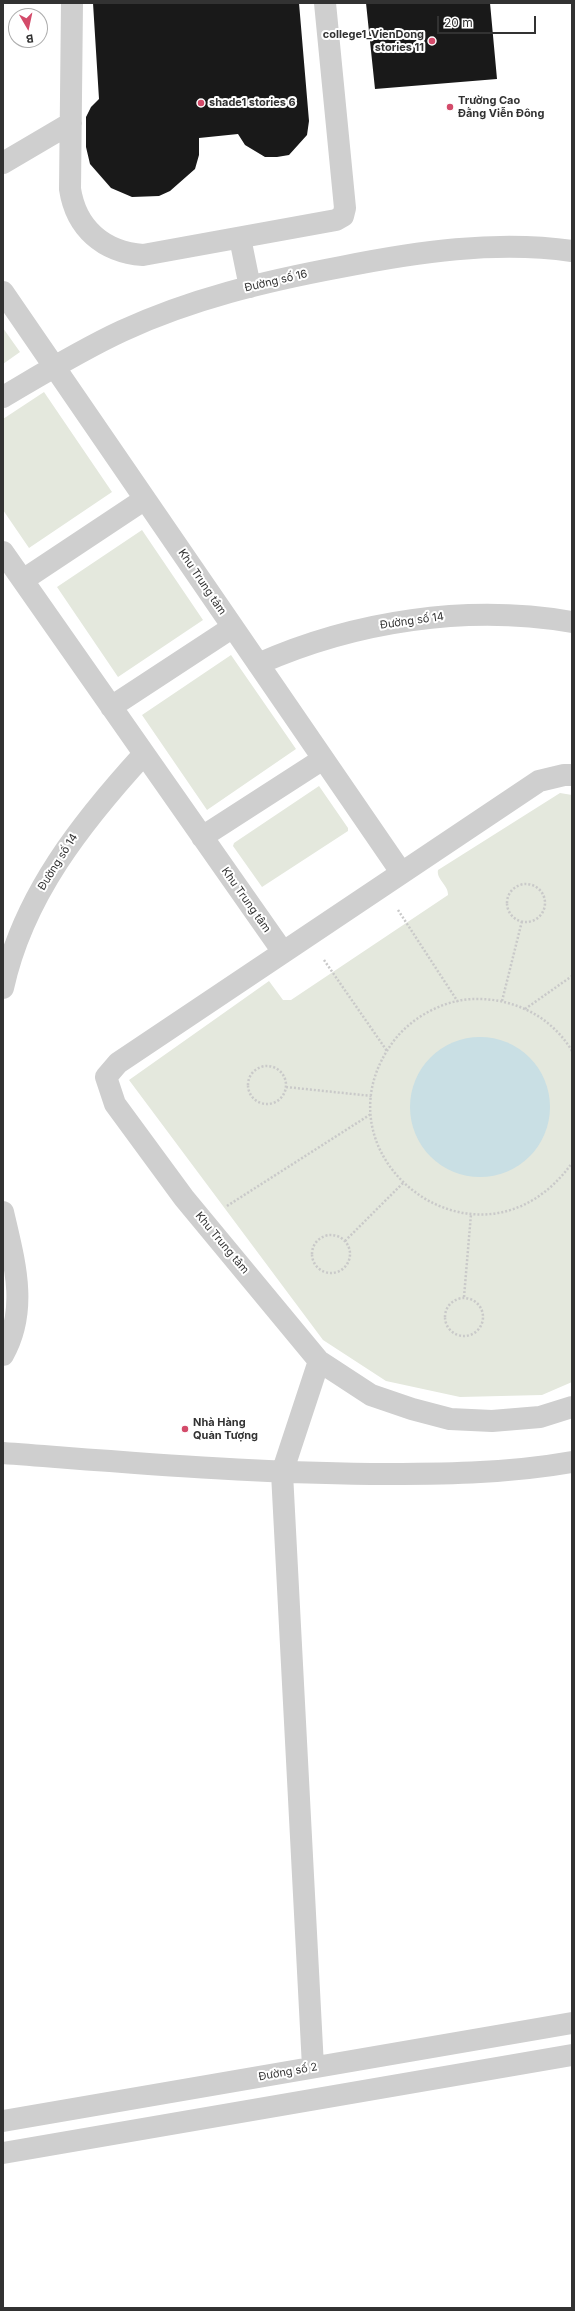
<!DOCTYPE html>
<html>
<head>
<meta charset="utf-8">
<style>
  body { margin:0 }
  #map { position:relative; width:575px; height:2311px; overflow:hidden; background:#fff; font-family:Inter,sans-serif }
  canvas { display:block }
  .frame { position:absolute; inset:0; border:4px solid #323232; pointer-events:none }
  .north { position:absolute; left:8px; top:8px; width:40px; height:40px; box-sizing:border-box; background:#fff; border:1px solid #adadad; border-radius:50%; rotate:171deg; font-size:11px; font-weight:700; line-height:16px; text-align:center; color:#323232 }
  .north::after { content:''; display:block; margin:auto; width:14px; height:18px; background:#d34b6a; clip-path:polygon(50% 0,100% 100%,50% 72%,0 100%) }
  .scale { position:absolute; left:437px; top:16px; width:99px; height:18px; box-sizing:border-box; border:2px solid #323232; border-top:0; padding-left:5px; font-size:12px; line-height:14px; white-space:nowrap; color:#323232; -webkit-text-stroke:3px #fff; paint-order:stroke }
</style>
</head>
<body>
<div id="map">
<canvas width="575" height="2311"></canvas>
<div class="frame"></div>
<div class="north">B</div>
<div class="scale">20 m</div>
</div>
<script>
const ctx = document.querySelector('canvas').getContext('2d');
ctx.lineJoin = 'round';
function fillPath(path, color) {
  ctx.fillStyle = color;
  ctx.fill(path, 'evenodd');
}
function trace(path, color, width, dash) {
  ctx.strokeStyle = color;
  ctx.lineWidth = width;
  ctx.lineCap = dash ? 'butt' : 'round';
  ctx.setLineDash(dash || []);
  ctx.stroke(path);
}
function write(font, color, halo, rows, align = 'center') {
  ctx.font = font + ' Inter,sans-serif';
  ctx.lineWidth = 4;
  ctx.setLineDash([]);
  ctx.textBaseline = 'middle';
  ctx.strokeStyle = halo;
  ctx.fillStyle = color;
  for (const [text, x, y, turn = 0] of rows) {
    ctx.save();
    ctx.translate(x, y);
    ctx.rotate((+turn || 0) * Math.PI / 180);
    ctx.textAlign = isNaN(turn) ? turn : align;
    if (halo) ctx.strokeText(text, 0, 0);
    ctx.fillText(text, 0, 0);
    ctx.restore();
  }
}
const green = new Path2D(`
  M3,328L20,352L3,364Z
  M44,392L112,492L29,548L3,510V419Z
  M142,530L203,620L118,677L57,587Z
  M231,655L296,749L207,810L142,715Z
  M319,786L348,828V831L262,887L233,846L234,843Z
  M560,793L572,795V1382L542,1395L460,1397L386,1381L323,1340L129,1080L269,981L283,1000H291L448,895C449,886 436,879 438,870Z`);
const water = new Path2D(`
  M410 1107a70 70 0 1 1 140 0a70 70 0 1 1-140 0Z`);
const building = new Path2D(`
  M93,3H299L309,121L307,135L289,155L277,157H265L245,145L238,134L199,138V155L195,169L170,191L159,196L132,197L111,188L90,164L86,147V117L91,107L99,99Z
  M366,3H490L497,79L375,89Z`);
const path = new Path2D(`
  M507 903a19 19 0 1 1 38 0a19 19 0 1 1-38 0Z
  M398,910L458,1002
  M324,960L387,1051
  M502,1001L522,921
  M525,1009L572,976
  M572,1051C552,1017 514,998 475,999C446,999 414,1016 396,1038C304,1154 480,1291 572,1163
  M248 1085a19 19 0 1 1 38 0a19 19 0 1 1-38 0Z
  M286,1087L372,1096
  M227,1206L371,1114
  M312 1254a19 19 0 1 1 38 0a19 19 0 1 1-38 0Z
  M345,1241L403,1183
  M464,1297L471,1214
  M445 1317a19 19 0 1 1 38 0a19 19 0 1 1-38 0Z`);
const minor = new Path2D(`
  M72,3L70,189C76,228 103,252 143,255L336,220L343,216L345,208L325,3
  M3,163L71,123
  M240,238L250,287
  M3,292L401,872
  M3,397C42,374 81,350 122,331C191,299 266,281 341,267C416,252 496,240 572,251
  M3,552L283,952
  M23,580L145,499
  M258,664C355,621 467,604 572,622
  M111,707L233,627
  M572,775H564L539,781L118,1063L106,1077L115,1104L184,1198L319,1361L371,1395L412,1409L450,1419L492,1421L540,1417L572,1407
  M202,837L323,759
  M3,988C23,896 82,822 144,754
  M3,1212C14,1260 29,1309 3,1355
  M3,1453C125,1462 248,1473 371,1474C438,1474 505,1474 572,1462
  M313,2067L282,1473L319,1361
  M3,2121L572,2023
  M3,2153L572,2055`);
const markers = [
  [432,41,4,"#d34b6a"],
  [201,103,4,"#d34b6a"],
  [450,107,4,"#d34b6a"],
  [185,1429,4,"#d34b6a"]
];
const poiNames = [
  ["college1_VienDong",424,35,"right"],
  ["stories 11",424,48,"right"],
  ["Trường Cao",458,101],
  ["Đằng Viễn Đông",458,114],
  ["shade1 stories 6",209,103],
  ["Nhà Hàng",193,1423],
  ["Quản Tượng",193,1436]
];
const streetNames = [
  ["Đường số 16",276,281,-13],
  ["Khu Trung tâm",202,582,56],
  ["Đường số 14",412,621,-8],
  ["Đường số 14",58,862,-58],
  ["Khu Trung tâm",246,900,55],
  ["Khu Trung tâm",222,1243,50],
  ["Đường số 2",288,2072,-10]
];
fillPath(green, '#e4e8dd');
fillPath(water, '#c9dfe4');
fillPath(building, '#191919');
trace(path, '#c9c9c9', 2.5, [2, 2]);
trace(minor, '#cfcfcf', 22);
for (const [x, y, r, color] of markers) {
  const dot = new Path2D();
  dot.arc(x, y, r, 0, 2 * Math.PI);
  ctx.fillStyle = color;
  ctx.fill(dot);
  trace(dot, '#fff', 1.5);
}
write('bold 11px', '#323232', '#fff', poiNames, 'left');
write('11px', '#323232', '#fff', streetNames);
</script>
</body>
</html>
